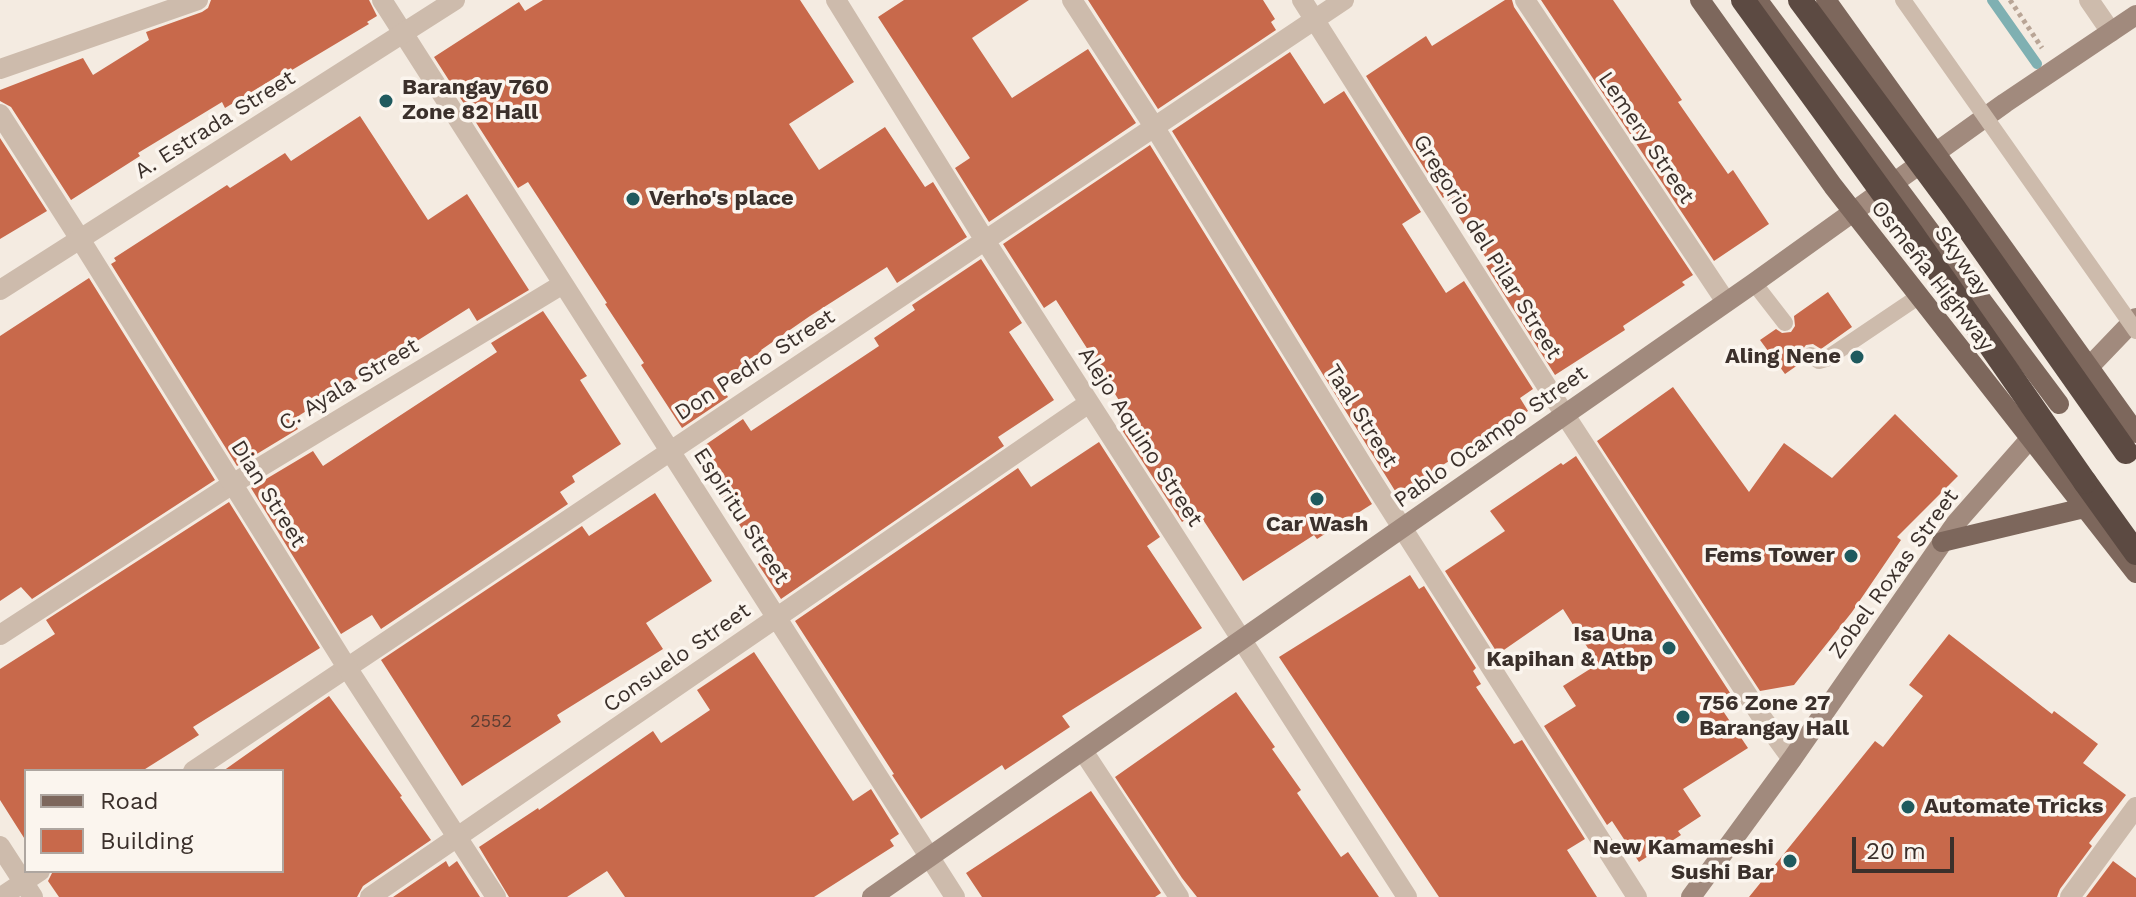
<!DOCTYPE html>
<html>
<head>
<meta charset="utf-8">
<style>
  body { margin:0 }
  #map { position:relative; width:2136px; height:897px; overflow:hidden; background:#f4ebe1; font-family:"Work Sans",sans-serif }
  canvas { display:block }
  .legend { position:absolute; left:24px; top:769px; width:260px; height:104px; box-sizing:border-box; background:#fbf5ee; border:2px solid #aea6a0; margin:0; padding:10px 14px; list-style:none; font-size:24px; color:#3b302b }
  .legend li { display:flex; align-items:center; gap:16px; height:40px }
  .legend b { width:40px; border:2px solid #aea6a0 }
  .scale { position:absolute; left:1852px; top:837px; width:102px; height:36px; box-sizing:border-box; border:4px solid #3b302b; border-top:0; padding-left:10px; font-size:24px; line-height:28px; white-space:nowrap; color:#3b302b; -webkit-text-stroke:6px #fbf5ee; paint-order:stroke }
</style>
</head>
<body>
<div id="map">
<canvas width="2136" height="897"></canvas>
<ul class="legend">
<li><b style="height:10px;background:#7d675c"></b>Road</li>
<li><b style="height:22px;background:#c8694b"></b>Building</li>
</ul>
<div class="scale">20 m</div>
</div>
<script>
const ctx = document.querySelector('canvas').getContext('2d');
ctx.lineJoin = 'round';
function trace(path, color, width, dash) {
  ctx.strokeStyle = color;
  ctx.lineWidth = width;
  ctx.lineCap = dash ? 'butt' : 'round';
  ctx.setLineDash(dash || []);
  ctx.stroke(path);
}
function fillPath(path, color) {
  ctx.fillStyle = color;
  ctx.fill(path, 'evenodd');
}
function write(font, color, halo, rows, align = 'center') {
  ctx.font = font + ' "Work Sans",sans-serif';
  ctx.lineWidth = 7;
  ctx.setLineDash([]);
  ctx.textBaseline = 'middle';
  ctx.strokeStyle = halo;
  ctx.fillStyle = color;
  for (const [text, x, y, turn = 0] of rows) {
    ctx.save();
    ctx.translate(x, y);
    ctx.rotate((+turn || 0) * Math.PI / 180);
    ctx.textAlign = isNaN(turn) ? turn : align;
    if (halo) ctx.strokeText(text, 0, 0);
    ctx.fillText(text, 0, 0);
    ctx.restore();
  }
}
const stream = new Path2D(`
  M1992,0L2037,64`);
const building = new Path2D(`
  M211,0H369L377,16L367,22L369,24L292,70L291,68L225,108L222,102L138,153L140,156L71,200L11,107L0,101V90L83,58L93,75L149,40L146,32L202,12L208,8Z
  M543,0H800L854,82L789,124L819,170L885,127L925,187L933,182L967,237L897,283L887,267L810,316L761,350L764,354L719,383L728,397L682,428L641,365L644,363L605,304L607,303L528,182L518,188L434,57L519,2L525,11Z
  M904,0H1029L972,38L1012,98L1088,49L1136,123L989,222L955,168L970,158L878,17Z
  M1088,0H1263L1275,19L1271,22L1276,30L1158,109Z
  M1505,0H1512L1514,7L1693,275L1682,282L1685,285L1623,326L1625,330L1555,375L1486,266L1490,264L1445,196L1443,198L1366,76L1426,36L1432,46Z
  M1541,0H1613L1682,100L1678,102L1728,174L1733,170L1769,224L1714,261Z
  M1290,52L1324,104L1344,91L1421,212L1402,224L1446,293L1464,281L1533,389L1520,398L1528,411L1397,494L1172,131Z
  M360,116L428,220L467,194L529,290L477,321L469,308L292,420L298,429L237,466L111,264L116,261L114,258L227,185L230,188L285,153L291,161Z
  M0,138L47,211L0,239Z
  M1150,145L1372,504L1317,539L1314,535L1243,581L1198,512L1182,522L1120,427L1131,420L1090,353L1056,300L1044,308L1003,244Z
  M981,259L1022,323L1009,332L1054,400L998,437L1004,446L781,599L758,564L763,560L692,454L743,419L751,431L879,346L874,338L915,310L912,305Z
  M89,278L215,480L32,599L21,587L0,601V336Z
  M1828,292L1852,327L1821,349L1813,344L1806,345L1800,353L1802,362L1785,374L1760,340L1776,329L1782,333L1791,332L1795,326L1794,316Z
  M543,311L587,376L580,380L621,444L572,476L575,482L560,492L568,504L381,629L372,615L341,634L251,488L313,451L323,466L497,352L491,343Z
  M1673,387L1749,492L1784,443L1832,478L1895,414L1958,476L1897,537L1901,540L1852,612L1794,685L1760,691L1597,441Z
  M1099,442L1160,537L1147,546L1202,628L1062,716L1070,727L1005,770L1002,765L921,819L892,775L894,774L795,621L1018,468L1031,487Z
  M1576,456L1736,702L1723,711L1748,748L1683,789L1701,816L1678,831L1681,835L1639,862L1612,821L1607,825L1544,726L1576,706L1563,686L1598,664L1563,609L1498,654L1445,571L1505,531L1490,511L1561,463L1563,465Z
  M655,493L712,581L646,623L663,649L557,715L561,722L462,786L381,660L582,526L589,536Z
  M229,502L320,648L193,727L199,735L142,771H26V841L0,800V669L55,634L46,620Z
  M1410,575L1419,589L1424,586L1476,668L1473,671L1481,684L1476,687L1514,744L1522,740L1585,839L1567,850L1597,897H1439L1279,657Z
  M1949,634L2052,714L2054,711L2098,744L2083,763L2126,795L2089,843L2092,846L2060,889L2057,897H1749L1875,741L1883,747L1923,696L1909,685Z
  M754,652L853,801L871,789L899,834L890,840L894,846L814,897H625L607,871L567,897H509L479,847L538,808L539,810L653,731L661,743L710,710L697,690Z
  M1236,692L1275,747L1272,749L1301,790L1297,793L1341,857L1348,852L1379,897H1197L1182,878L1115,777Z
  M329,696L402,796L400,797L431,840L363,886L357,897H59L48,881L53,871H282V771H223Z
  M1091,791L1161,893L1155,897H982L966,873Z
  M446,861L449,867L457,861L480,897H393Z
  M2113,861L2136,878V897H2086Z`);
const path = new Path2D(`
  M2010,0L2042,48`);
const service = new Path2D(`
  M1754,283L1785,323
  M1811,355L1819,361L1826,359L1918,297`);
const minor = new Path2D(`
  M382,0L955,897
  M836,0L986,242L1407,897
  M1072,0L1155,128L1373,482L1637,897
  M1302,0L1565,415L1765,722L1792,759
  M1525,0L1726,302
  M0,69L198,0
  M0,114L80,239
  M0,635L234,483L563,284
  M1083,751L1179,897
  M193,771L1344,0
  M0,846L33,897
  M1,897L40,871
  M370,897L1089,403
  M2070,897L2136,807`);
const tertiary = new Path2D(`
  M2089,0L2111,32
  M80,239L348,669L496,897
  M0,290L455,0`);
const secondary = new Path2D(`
  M2089,367L2136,318
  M872,897L1754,283L2005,103L2136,15
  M1691,897L1792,759L1956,523L2029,440`);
const primary = new Path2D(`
  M1700,0L1833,186L2136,573
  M1826,0L2136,433
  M1762,6L2059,404
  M1942,542L2084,508`);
const motorway = new Path2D(`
  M2085,482L2136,553`);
const serviceBridge = new Path2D(`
  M1903,0L2136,331`);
const motorwayBridge = new Path2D(`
  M1743,0L1911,232L2085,482
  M1800,0L1954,208L2126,452`);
const markers = [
  [386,101,8,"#1f5a5e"],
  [633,199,8,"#1f5a5e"],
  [1857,357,8,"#1f5a5e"],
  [1317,499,8,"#1f5a5e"],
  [1851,556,8,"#1f5a5e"],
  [1669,648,8,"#1f5a5e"],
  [1683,717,8,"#1f5a5e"],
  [1908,807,8,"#1f5a5e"],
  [1790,861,8,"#1f5a5e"]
];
const numberNames = [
  ["2552",491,722]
];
const poiNames = [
  ["Barangay 760",402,88],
  ["Zone 82 Hall",402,113],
  ["Verho's place",649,199],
  ["Aling Nene",1841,357,"right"],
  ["Car Wash",1317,525,"center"],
  ["Fems Tower",1835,556,"right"],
  ["Isa Una",1653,635,"right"],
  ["Kapihan & Atbp",1653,660,"right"],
  ["756 Zone 27",1699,704],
  ["Barangay Hall",1699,729],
  ["Automate Tricks",1924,807],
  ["New Kamameshi",1774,848,"right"],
  ["Sushi Bar",1774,873,"right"]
];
const streetNames = [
  ["A. Estrada Street",215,125,-32],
  ["Lemery Street",1646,138,56],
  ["Gregorio del Pilar Street",1487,247,58],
  ["Skyway",1962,261,55],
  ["Osmeña Highway",1932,276,52],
  ["Don Pedro Street",755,365,-33],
  ["C. Ayala Street",349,385,-31],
  ["Taal Street",1361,416,58],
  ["Alejo Aquino Street",1140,437,57],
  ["Pablo Ocampo Street",1491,437,-35],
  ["Dian Street",268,494,58],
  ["Espiritu Street",741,516,57],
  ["Zobel Roxas Street",1894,574,-54],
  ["Consuelo Street",677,658,-35]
];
trace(stream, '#7fb0b2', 10);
fillPath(building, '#c8694b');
trace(path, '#b9a596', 5, [4, 4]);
trace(service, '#cdbbac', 16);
trace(minor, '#cdbbac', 20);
trace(tertiary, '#cdbbac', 20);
trace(secondary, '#a18a7d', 20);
trace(primary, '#7d675c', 20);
trace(motorway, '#5c4a42', 24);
trace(serviceBridge, '#cdbbac', 16);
trace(motorwayBridge, '#5c4a42', 24);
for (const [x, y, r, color] of markers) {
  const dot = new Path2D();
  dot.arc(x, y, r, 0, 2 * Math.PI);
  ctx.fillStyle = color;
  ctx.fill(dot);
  trace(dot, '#fbf5ee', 3);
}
write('18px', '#5e3e33', null, numberNames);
write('bold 22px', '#3b302b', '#fbf5ee', poiNames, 'left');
write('22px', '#3b302b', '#fbf5ee', streetNames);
</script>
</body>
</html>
